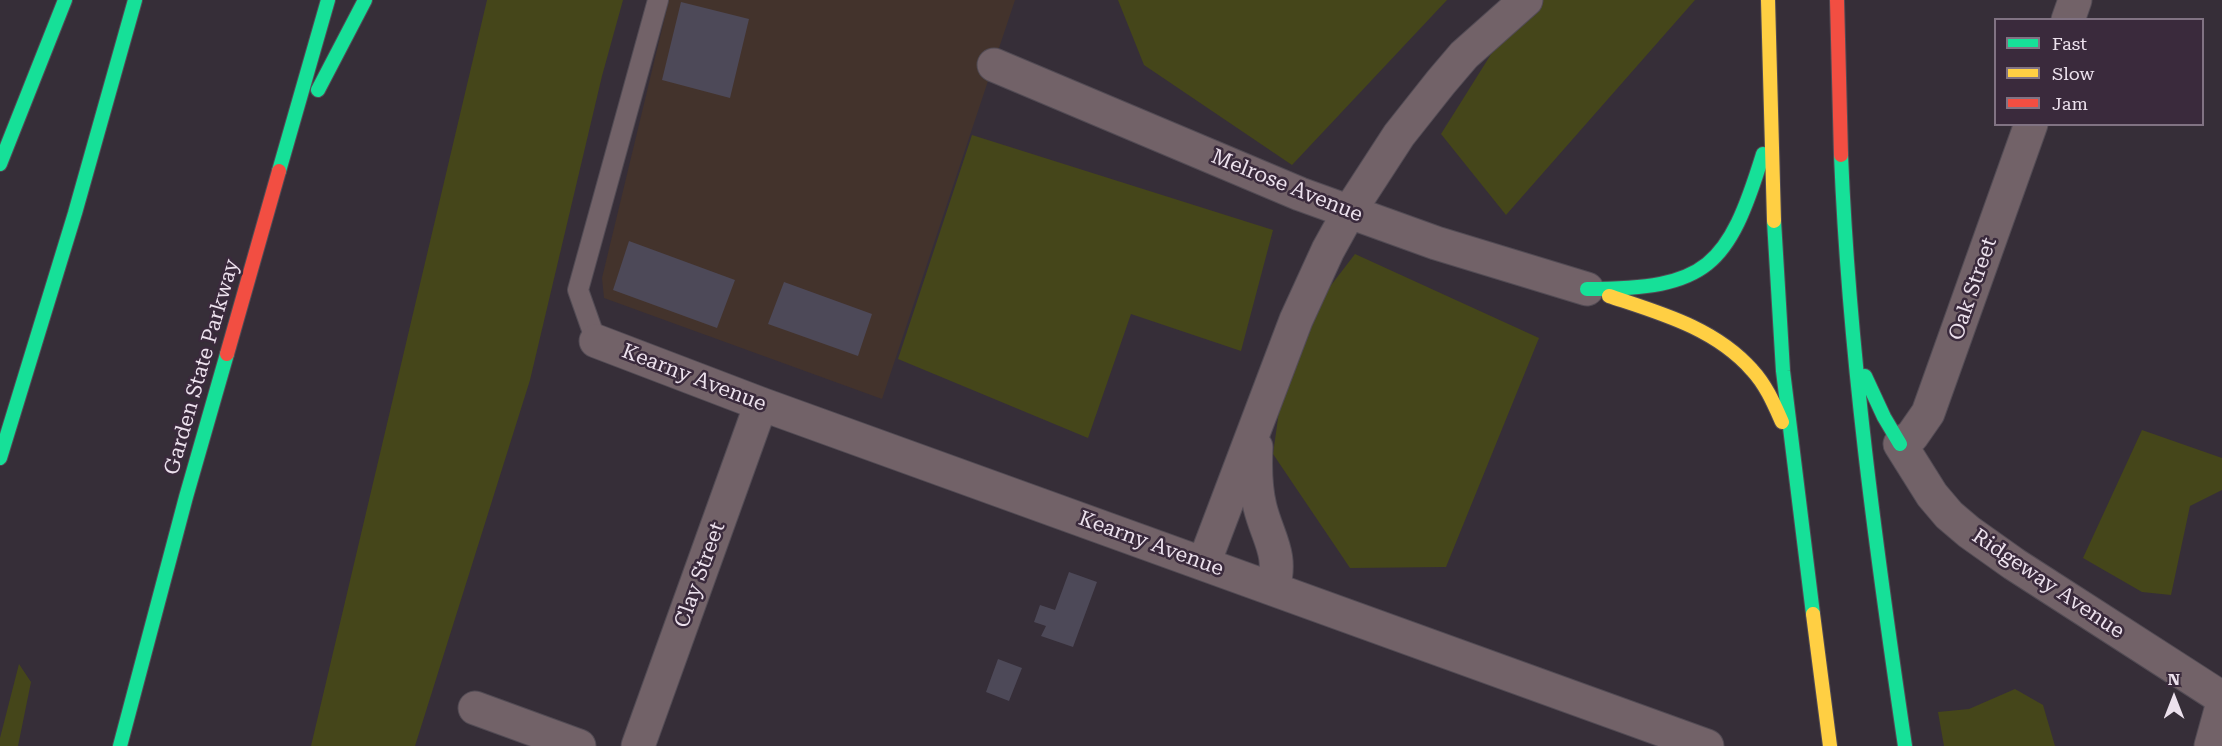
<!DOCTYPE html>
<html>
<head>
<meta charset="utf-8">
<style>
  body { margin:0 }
  #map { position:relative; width:2222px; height:746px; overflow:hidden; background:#362e38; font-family:"Roboto Serif",serif }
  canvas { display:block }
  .legend { position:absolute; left:1994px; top:18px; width:210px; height:108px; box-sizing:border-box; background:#3a2a3c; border:2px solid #817383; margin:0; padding:8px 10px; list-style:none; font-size:18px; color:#ece1ed }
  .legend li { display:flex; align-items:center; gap:12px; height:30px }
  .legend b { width:30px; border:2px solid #817383 }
  .north { position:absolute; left:2144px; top:668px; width:60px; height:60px; -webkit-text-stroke:4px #3a2a3c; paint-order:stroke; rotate:0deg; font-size:16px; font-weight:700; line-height:24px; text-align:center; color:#ece1ed }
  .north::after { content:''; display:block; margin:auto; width:21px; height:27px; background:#ece1ed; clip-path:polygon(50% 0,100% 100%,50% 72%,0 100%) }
</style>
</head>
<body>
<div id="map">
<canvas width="2222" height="746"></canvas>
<ul class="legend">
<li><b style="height:8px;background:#16e098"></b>Fast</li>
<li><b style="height:8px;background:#ffcf43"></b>Slow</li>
<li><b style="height:8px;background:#f24e42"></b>Jam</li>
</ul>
<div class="north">N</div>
</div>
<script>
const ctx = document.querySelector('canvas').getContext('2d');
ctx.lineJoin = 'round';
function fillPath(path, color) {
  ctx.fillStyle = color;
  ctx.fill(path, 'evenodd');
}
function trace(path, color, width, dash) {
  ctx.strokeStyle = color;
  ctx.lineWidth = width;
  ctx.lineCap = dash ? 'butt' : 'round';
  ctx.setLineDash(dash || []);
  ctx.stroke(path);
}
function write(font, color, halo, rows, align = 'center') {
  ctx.font = font + ' "Roboto Serif",serif';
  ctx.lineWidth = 5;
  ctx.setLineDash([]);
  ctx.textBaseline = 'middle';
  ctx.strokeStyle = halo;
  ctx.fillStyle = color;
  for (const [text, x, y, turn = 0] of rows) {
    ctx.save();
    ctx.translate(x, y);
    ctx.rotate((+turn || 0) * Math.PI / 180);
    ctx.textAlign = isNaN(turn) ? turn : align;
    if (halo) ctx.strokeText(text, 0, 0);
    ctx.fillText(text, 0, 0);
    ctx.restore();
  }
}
const industrial = new Path2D(`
  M669,0H1015L882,399L604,298L602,278Z`);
const green = new Path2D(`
  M487,0H623L602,76L530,380L415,746H311Z
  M1118,0H1447L1292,165L1144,65Z
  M1525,0H1695L1506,215L1441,134Z
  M972,135L1273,230L1241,351L1131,314L1088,438L898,359Z
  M1355,254L1539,338L1446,567L1350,568L1273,454L1289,340Z
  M2142,430L2222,458V490L2190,506L2171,595L2142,592L2083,558Z
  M19,664L31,682L18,746H0V738Z
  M2015,689L2043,705L2055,746H1944L1938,712L1969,709Z`);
const building = new Path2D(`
  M681,2L749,19L730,98L662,80Z
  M629,241L735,280L717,328L613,290Z
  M784,282L872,314L858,356L768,324Z
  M1069,572L1097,582L1073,647L1041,636L1046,626L1034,622L1040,605L1055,610Z
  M998,659L1022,668L1009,701L986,692Z`);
const lane = new Path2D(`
  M596,341L578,290L658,0`);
const street = new Path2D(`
  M2068,20L2075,0
  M994,65L1300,194L1436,243L1587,289
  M2031,124L1928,413L1912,436L1900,444L1932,495L1949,515L1969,532L2014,564L2222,698
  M596,341L761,404L1707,746
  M1256,447C1255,467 1255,487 1260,507C1268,539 1283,554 1273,588
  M1204,563L1296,320L1328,250L1349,212L1399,135L1441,82L1464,55L1526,0
  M475,708L579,746
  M638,746L761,404
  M2211,746L2222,706`);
const fast = new Path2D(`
  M318,90L365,0
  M1841,155C1849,353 1876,550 1905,746
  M0,164L65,0
  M279,171L328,0
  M1774,221L1783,371L1813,614
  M1587,289C1708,289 1728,267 1763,154
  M1865,376L1884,417L1900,444
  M0,458L75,213L135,0
  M120,746L186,497L227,354`);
const slow = new Path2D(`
  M1768,0L1774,221
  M1609,296C1660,313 1715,328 1752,370C1766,385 1774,404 1782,422
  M1813,614L1830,746`);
const jam = new Path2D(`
  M1837,0L1841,155
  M227,354L279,171`);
const streetNames = [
  ["Melrose Avenue",1287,186,22],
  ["Oak Street",1973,289,-71],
  ["Garden State Parkway",202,367,-74],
  ["Kearny Avenue",694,378,21],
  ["Kearny Avenue",1151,544,20],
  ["Clay Street",700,575,-70],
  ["Ridgeway Avenue",2048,584,34]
];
fillPath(industrial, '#43332c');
fillPath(green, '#45461a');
fillPath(building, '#4d4958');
trace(lane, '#524b54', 22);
trace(street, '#524b54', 35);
trace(fast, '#524b54', 16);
trace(slow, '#524b54', 16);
trace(jam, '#524b54', 16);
trace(lane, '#726268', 20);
trace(street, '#726268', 33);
trace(fast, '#16e098', 14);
trace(slow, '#ffcf43', 14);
trace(jam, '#f24e42', 14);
write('21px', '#ece1ed', '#3a2a3c', streetNames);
</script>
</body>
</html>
